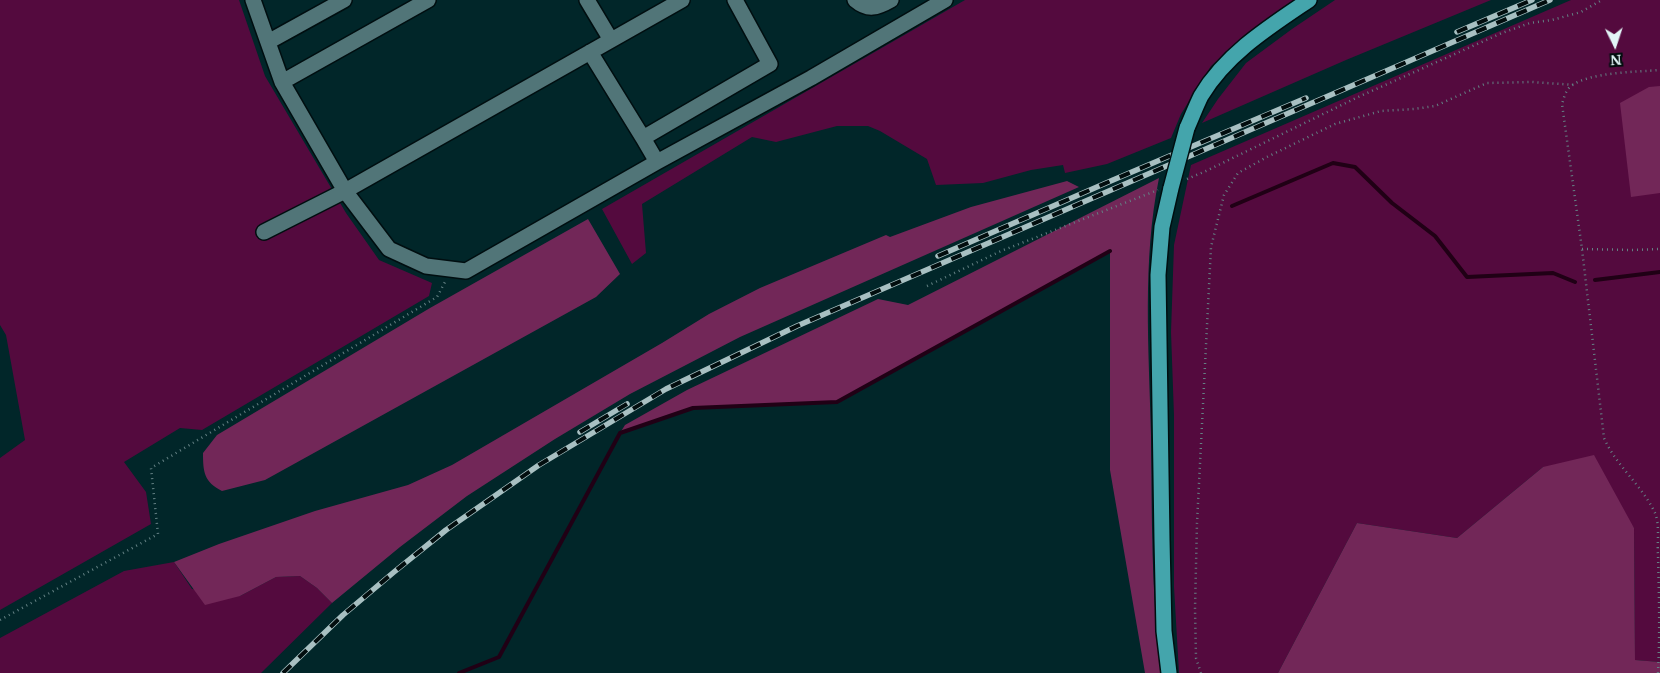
<!DOCTYPE html>
<html>
<head>
<meta charset="utf-8">
<style>
  body { margin:0 }
  #map { position:relative; width:1660px; height:673px; overflow:hidden; background:#012629; font-family:Merriweather,serif }
  canvas { display:block }
  .north { position:absolute; left:1590px; top:20px; width:50px; height:50px; -webkit-text-stroke:4px #020d0e; paint-order:stroke; rotate:176deg; font-size:14px; font-weight:700; line-height:20px; text-align:center; color:#e2f5f7 }
  .north::after { content:''; display:block; margin:auto; width:18px; height:22px; background:#e2f5f7; clip-path:polygon(50% 0,100% 100%,50% 72%,0 100%) }
</style>
</head>
<body>
<div id="map">
<canvas width="1660" height="673"></canvas>
<div class="north">N</div>
</div>
<script>
const ctx = document.querySelector('canvas').getContext('2d');
ctx.lineJoin = 'round';
function fillPath(path, color) {
  ctx.fillStyle = color;
  ctx.fill(path, 'evenodd');
}
function trace(path, color, width, dash) {
  ctx.strokeStyle = color;
  ctx.lineWidth = width;
  ctx.lineCap = dash ? 'butt' : 'round';
  ctx.setLineDash(dash || []);
  ctx.stroke(path);
}
const green = new Path2D(`
  M0,0H239L265,76L346,213L379,260L432,283L429,296L202,430L180,428L124,462L146,492L151,524L0,610V458L25,440L6,335L0,325Z
  M965,0H1295L1244,37L1211,66L1181,114L1171,138L1107,164L1065,173L1063,165L1031,170L983,183L936,185L927,159L880,131L868,126H837L776,142L752,137L642,204L646,253L632,264L602,209Z
  M1335,0H1491L1346,60L1202,123L1218,99L1246,63L1292,29Z
  M1571,0H1660V662L1635,660L1634,528L1543,467L1457,538L1357,523L1278,673H1179L1174,587V416L1171,332L1174,245L1191,165Z
  M174,562L192,589L240,596L276,577L300,576L317,588L332,603L261,673H0V638L124,571Z`);
const forest = new Path2D(`
  M1660,86V193L1631,197L1620,103L1649,87Z
  M1159,178C1142,261 1149,350 1151,435C1152,514 1151,594 1161,673H1145L1110,470V252L837,402L693,408L620,433L625,425L687,390L878,299L908,305Z
  M1067,181L1079,187L740,337L630,394L555,439L467,496L400,547L332,603L317,588L300,576L276,577L240,596L205,605L174,562L219,544L315,511L408,485L452,465L662,343L709,314L760,288L886,235L890,237L971,207Z
  M588,219L620,274L596,297L265,480L222,491C204,482 203,472 203,453L217,435L430,308Z
  M1594,455L1634,528L1635,660L1660,662V673H1278L1357,523L1457,538L1543,467Z`);
const stream = new Path2D(`
  M1232,206L1333,163L1355,167L1392,203L1435,236L1467,277L1553,273L1575,282
  M1595,280L1660,272
  M459,673L499,657L620,433L693,408L837,402L1110,251`);
const path = new Path2D(`
  M1187,179L1206,171L1356,98L1502,33L1530,23L1552,20L1581,12L1602,0
  M1582,249L1632,250L1660,249
  M927,286L1001,251L1158,190
  M0,620L158,534L151,468L437,297L445,282
  M1201,673L1196,658L1195,609L1197,523L1211,247L1224,195L1238,173L1267,157L1335,124L1381,111L1414,109L1435,106L1487,83L1532,82L1575,85
  M1658,673C1660,634 1659,594 1658,555C1657,542 1660,525 1655,513C1642,485 1616,466 1604,438L1582,249L1562,104C1564,98 1565,91 1571,86C1590,72 1636,72 1660,70`);
const minor = new Path2D(`
  M253,0L282,82L345,191L389,249L426,266L466,271L657,162L811,78L945,0
  M587,0L611,40
  M855,0C868,11 877,8 891,0
  M268,42L344,0
  M590,52L643,138
  M282,82L428,0
  M657,162L643,138L770,64L735,0
  M264,232L345,191L682,0`);
const major = new Path2D(`
  M1187,128C1192,117 1196,106 1201,96C1226,54 1269,27 1309,0
  M1169,673L1164,631L1162,540L1158,275L1162,227L1171,188`);
const rail = new Path2D(`
  M1457,32L1532,0
  M938,256L1113,180L1306,98
  M580,432L627,404
  M283,673L343,615L394,572L446,530L539,465L666,389L797,326L1550,0`);
const majorBridge = new Path2D(`
  M1171,188L1187,128`);
fillPath(green, '#540a3e');
fillPath(forest, '#722758');
trace(stream, '#200015', 4);
trace(minor, '#000e10', 18);
trace(major, '#000e10', 18);
trace(path, '#648184', 2.5, [1, 4]);
trace(minor, '#517578', 15);
trace(major, '#44a5ac', 15);
trace(rail, '#a8c0c2', 5.5);
trace(rail, '#020d0e', 4, [11]);
trace(majorBridge, '#000e10', 18, []);
trace(majorBridge, '#44a5ac', 15);
</script>
</body>
</html>
